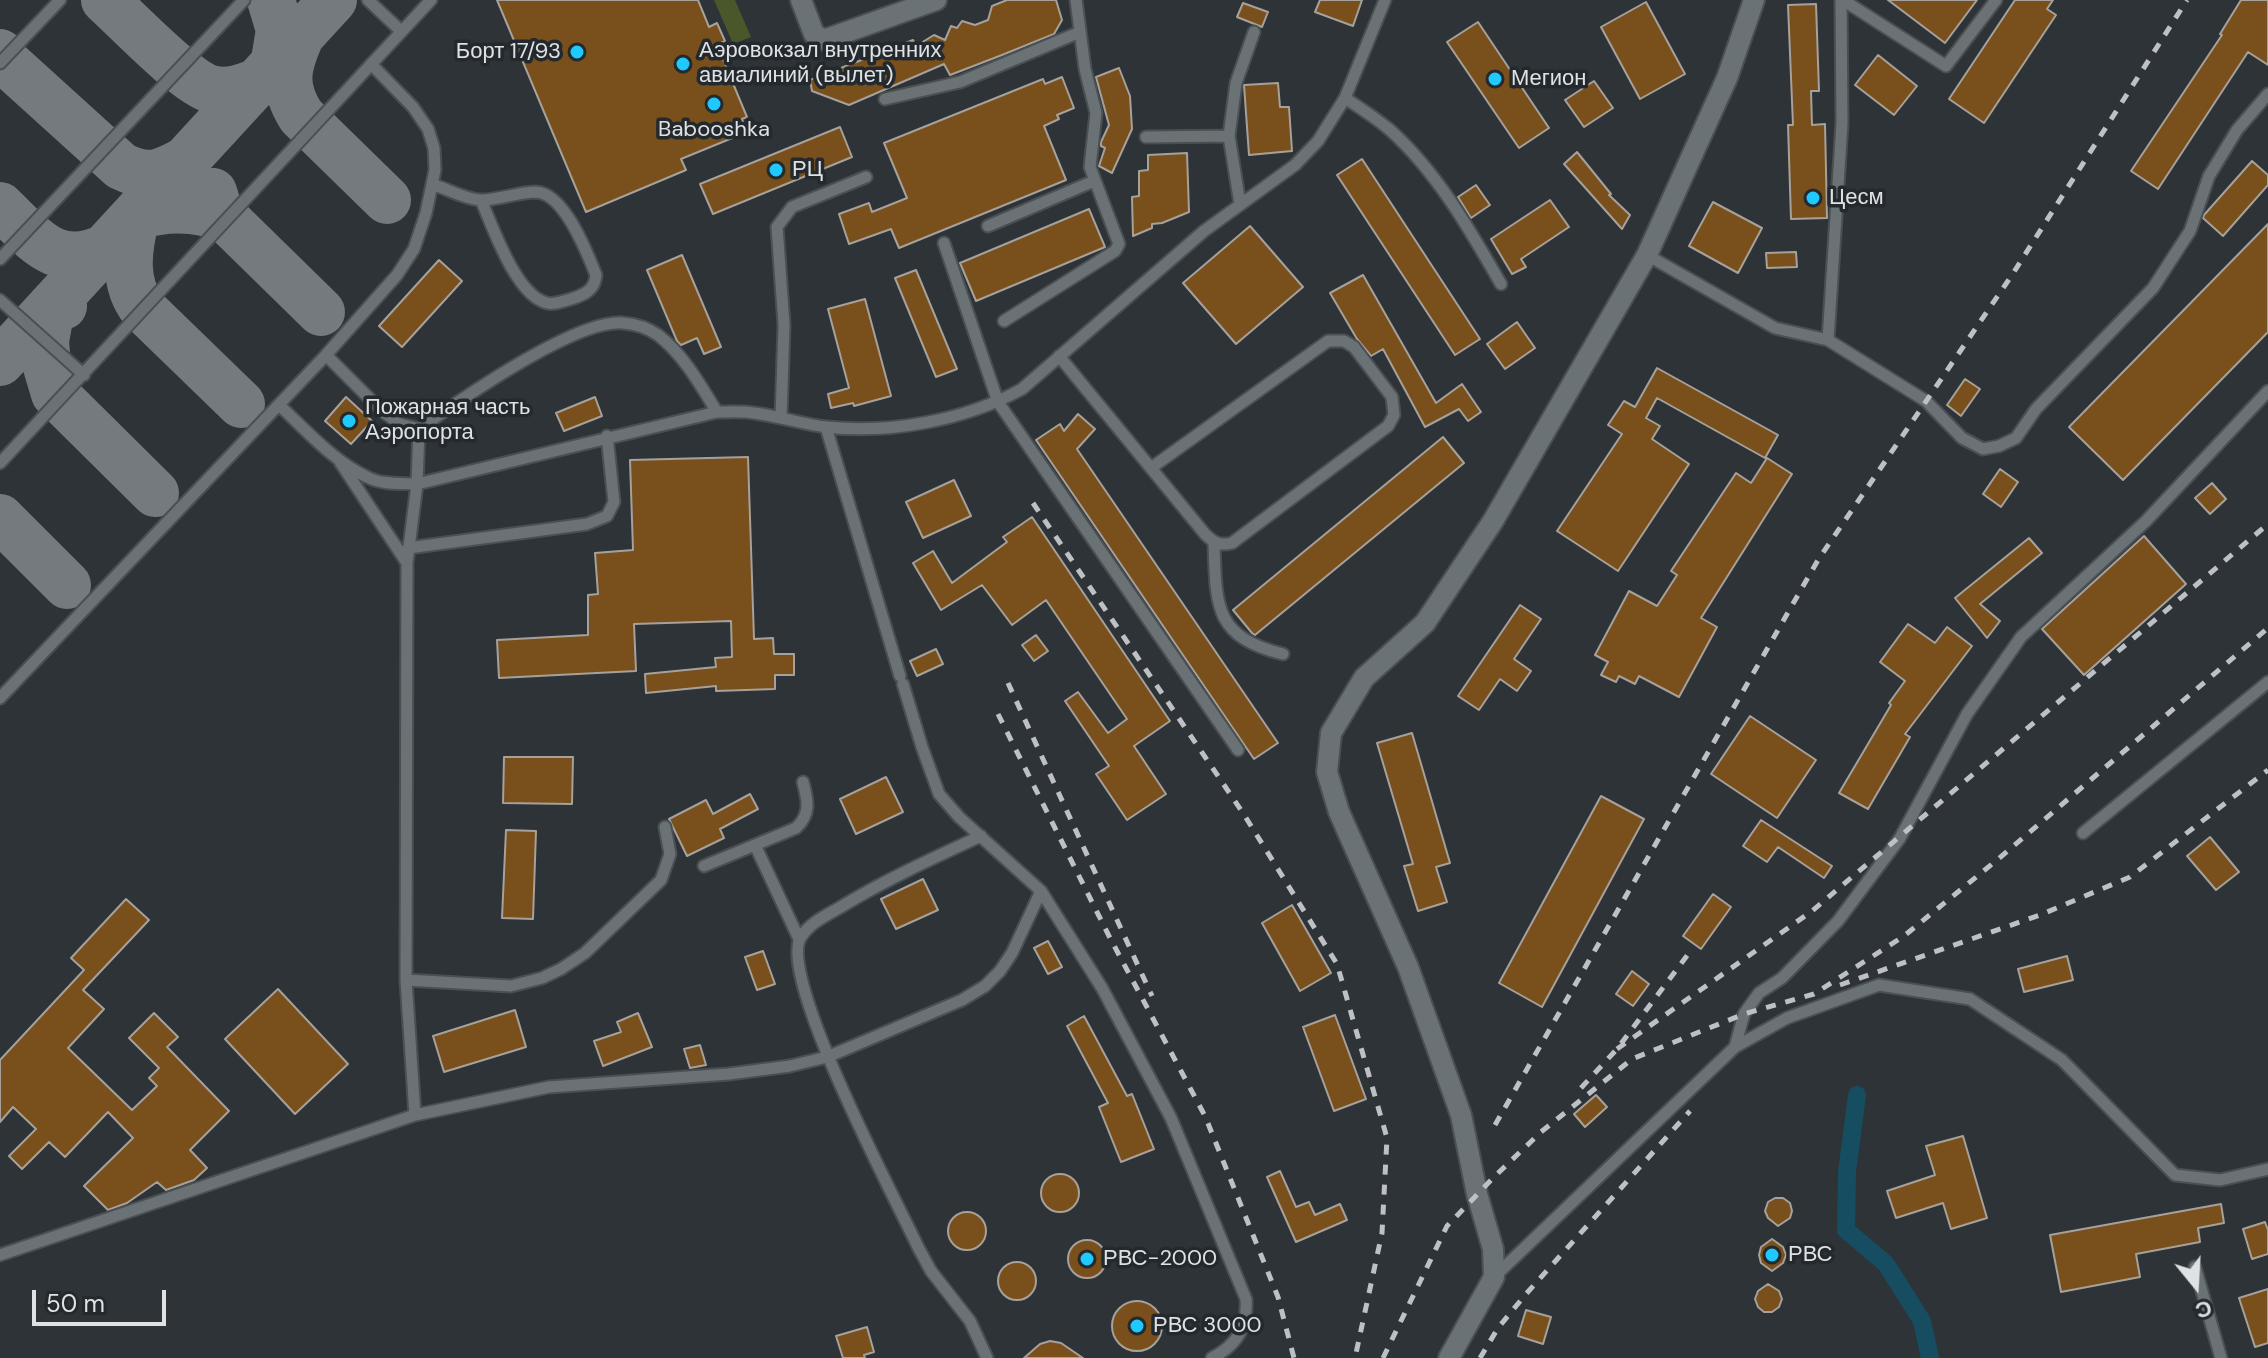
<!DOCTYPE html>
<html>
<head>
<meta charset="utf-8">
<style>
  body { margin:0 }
  #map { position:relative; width:2268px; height:1358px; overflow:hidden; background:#2d3337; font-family:"DM Sans",sans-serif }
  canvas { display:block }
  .north { position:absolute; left:2156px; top:1246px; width:80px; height:80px; -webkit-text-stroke:6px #23292d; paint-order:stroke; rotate:162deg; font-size:22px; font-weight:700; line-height:32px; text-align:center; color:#dfe2e5 }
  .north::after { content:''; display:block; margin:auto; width:28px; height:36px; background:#dfe2e5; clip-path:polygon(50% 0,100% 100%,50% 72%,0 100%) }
  .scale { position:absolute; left:32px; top:1290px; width:134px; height:36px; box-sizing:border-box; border:4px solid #dfe2e5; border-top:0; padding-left:10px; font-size:24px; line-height:28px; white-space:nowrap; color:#dfe2e5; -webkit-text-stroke:6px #23292d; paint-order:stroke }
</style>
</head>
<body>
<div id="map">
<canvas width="2268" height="1358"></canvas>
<div class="north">С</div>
<div class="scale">50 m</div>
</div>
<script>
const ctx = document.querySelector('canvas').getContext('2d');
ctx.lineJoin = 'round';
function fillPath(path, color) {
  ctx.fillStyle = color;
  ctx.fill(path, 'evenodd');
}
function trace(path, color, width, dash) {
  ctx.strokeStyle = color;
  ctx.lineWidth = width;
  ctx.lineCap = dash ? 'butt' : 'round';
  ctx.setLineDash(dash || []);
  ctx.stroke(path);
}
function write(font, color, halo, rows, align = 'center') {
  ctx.font = font + ' "DM Sans",sans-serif';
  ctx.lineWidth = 7;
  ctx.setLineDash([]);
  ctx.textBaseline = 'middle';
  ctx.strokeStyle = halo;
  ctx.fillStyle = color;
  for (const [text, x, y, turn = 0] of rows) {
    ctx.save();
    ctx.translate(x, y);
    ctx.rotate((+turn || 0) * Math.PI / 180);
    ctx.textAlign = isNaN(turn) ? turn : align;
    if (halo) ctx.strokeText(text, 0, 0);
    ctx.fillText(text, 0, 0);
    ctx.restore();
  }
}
const green = new Path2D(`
  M714,0H735L751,37L733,44Z`);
const canal = new Path2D(`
  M1857,1095L1847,1172L1846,1230L1886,1264L1922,1321L1930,1358`);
const taxiway = new Path2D(`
  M105,0C127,20 187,83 211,89C229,94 245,87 260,81
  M271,0L280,30L274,66
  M299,39C286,69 283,87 301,116L387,200
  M0,53L3,59L121,166C149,180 161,174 188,159
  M213,192L218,208L227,220L321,312
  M0,206C35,239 56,272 107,247
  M227,220C197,206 167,207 136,216C128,248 122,283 144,310L241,404
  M63,306L51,308L45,341L47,367L55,394L155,493
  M0,362L333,0
  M0,518L67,585`);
const building = new Path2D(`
  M497,0H698L709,27L717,23L725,41L717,45L747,117L742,119L747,132L681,159L686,170L586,212Z
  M1007,0H1056L1062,20L1054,34L1002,55L950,75L944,64L849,105L812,91L810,80L913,40L916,46L934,35L945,40L951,26L957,28L962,21L975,25L988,20L992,6Z
  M1320,0H1362L1353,26L1315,12Z
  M1888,0H1977L1945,43Z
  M2015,0H2053L2047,9L2056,15L1984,123L1949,99Z
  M2241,0H2268V65L2248,52L2158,189L2131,171L2222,35L2220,34Z
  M1646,2L1685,74L1640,99L1601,27Z
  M1243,3L1268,12L1262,27L1237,17Z
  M1816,4L1819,91H1811L1812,125L1825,124L1827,218L1791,219L1788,125H1793L1788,5Z
  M1478,22L1549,128L1519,148L1447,42Z
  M1878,55L1917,86L1894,115L1855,85Z
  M1119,68L1130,96L1132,129L1112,173L1099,166L1105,148L1101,146V142L1109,125L1096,77Z
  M1062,77L1074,108L1057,115L1059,119L1044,126L1066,180L899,248L891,229L849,244L839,214L869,203L872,212L907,198L884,143L1043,79L1045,84Z
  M1594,81L1613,108L1584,127L1565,100Z
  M1278,83L1280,107H1289L1292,151L1249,155L1244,85Z
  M840,127L852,157L713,214L700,184Z
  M1577,152L1611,194L1609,195L1630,215L1622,229L1564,164Z
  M1187,153L1189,212L1162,223L1152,224V228L1133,236L1132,197L1139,196V171L1148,170V155Z
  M1362,159L1480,339L1455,355L1337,175Z
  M2252,161L2268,175V185L2223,236L2203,218L2204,215Z
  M1476,185L1490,205L1471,218L1458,197Z
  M1550,200L1569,227L1521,259L1526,267L1512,274L1491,239Z
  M1713,202L1762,228L1738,273L1689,246Z
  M1089,209L1105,247L976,301L960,263Z
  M2268,224V332L2123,480L2069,427Z
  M1250,226L1303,287L1236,344L1183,283Z
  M1796,252L1797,267L1767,268L1766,253Z
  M682,255L721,347L704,354L697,338L681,345L677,341L647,270Z
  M439,260L462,281L402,347L379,326Z
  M916,270L957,369L936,377L895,278Z
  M1363,275L1436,403L1462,384L1481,412L1468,421L1459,409L1425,427L1383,349L1371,356L1357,339L1330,293Z
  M865,299L891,396L854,406L853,403L831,408L828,394L849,388L828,309Z
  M1517,322L1535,348L1505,369L1487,344Z
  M1657,368L1778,435L1765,458L1657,398L1646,418L1660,426L1652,439L1689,464L1618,571L1557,531L1622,434L1608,425L1624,401L1635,407Z
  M1965,379L1980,389L1961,416L1947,405Z
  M346,397L372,421L351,444L325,421Z
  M595,397L602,416L564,431L556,413Z
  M1078,414L1095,429L1077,449L1278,743L1254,759L1036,440L1060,424L1064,431Z
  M1443,437L1464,463L1255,635L1252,633L1233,610Z
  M748,457L754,639L773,638L774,654H794V675H775V689L716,691V686L646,693L645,674L716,667L715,658L732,657L731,621L634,624L636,671L499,678L497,640L588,635V595L598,594L595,553L633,550L630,460Z
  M1767,458L1792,474L1701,618L1717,627L1679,697L1639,676L1635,684L1619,676L1616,682L1601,675L1608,662L1595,655L1629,591L1657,606L1677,575L1671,571L1736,473L1751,483Z
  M2000,469L2018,482L2001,507L1983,494Z
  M954,480L971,516L923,538L906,502Z
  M2212,483L2226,499L2210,514L2195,498Z
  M1032,517L1170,721L1134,746L1166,794L1127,820L1096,774L1109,766L1065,701L1078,692L1108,733L1127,719L1046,600L1012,625L982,585L941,610L913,563L933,551L952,583L1007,542L1003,537Z
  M2144,536L2186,584L2084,675L2042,629Z
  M2029,538L2042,553L1980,604L2000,621L1987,638L1955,598Z
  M1520,605L1541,619L1514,659L1531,671L1517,691L1500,679L1479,710L1458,696Z
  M1908,624L1935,643L1947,627L1972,646L1905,734L1910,737L1868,809L1839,793L1891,705L1889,703L1905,681L1880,662Z
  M1036,635L1048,651L1034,661L1022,645Z
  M936,649L943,664L917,676L910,661Z
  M1750,716L1816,760L1777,818L1711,774Z
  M1412,733L1450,863L1436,867L1447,902L1418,911L1404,866L1413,864L1377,743Z
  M504,757H573L572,804L503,803Z
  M886,777L903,812L856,834L840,799Z
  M750,794L758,809L720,829L724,838L687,856L669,819L706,800L713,814Z
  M1601,796L1644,819L1542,1007L1499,983Z
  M1761,820L1832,866L1824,878L1778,847L1767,862L1743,846Z
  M506,830L536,831L533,919L502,918Z
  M2210,837L2239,872L2216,890L2187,856Z
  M923,879L938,910L896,929L881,899Z
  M1713,894L1731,907L1701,949L1683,936Z
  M126,899L149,920L83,990L104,1009L68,1048L132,1110L157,1086L149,1078L159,1068L129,1038L154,1013L178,1037L167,1047L229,1111L190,1150L207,1168L194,1180L166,1190L157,1182L127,1203L108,1210L84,1186L133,1138L108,1112L65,1157L49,1142L22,1169L9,1156L36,1129L13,1107L0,1122V1060L84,970L71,958Z
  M1292,905L1331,973L1300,991L1262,923Z
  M1048,941L1062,967L1048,974L1034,948Z
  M763,951L775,984L757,990L745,957Z
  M2067,956L2073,980L2024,992L2018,969Z
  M1632,971L1649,984L1633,1006L1616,994Z
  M278,989L348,1064L295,1114L225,1039Z
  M515,1010L526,1047L444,1072L433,1036Z
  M638,1013L652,1047L603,1066L594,1041L621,1032L617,1022Z
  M1335,1015L1366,1099L1334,1111L1303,1027Z
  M1084,1016L1127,1096L1132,1094L1154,1149L1121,1162L1099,1107L1108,1103L1067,1026Z
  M700,1045L706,1065L690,1068L684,1049Z
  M1596,1095L1607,1107L1585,1127L1574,1114Z
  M1963,1136L1987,1218L1951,1229L1943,1203L1896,1218L1887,1191L1935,1175L1926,1146Z
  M1280,1171L1296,1207L1309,1202L1315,1215L1340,1204L1347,1220L1296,1242L1267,1177Z
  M1041 1193a19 19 0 1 1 38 0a19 19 0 1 1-38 0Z
  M1775,1198H1783L1790,1203L1792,1211L1790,1218L1778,1226L1768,1218L1765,1211L1768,1202Z
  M2221,1204L2224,1223L2198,1228L2200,1242L2136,1254L2140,1277L2061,1292L2050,1235Z
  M948 1231a19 19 0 1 1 38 0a19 19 0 1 1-38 0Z
  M2265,1222L2268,1230V1254L2252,1259L2243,1229Z
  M1772,1239L1783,1247L1786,1255L1783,1263L1772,1271L1761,1263L1759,1255L1761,1247Z
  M1068 1259a19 19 0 1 1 38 0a19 19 0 1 1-38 0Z
  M998 1281a19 19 0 1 1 38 0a19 19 0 1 1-38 0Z
  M1768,1284L1779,1291L1782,1299L1779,1307L1772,1312H1764L1758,1307L1755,1299L1758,1291Z
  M2268,1289V1343L2255,1347L2239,1298Z
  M1112 1326a25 25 0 1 1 50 0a25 25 0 1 1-50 0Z
  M1526,1310L1551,1317L1543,1344L1518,1336Z
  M867,1327L874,1352L864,1355L865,1358H843L836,1336Z
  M1050,1341L1061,1343L1083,1358H1024L1040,1344Z`);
const lane = new Path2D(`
  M368,0L401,31
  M1843,0L1946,66L1996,0
  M0,63L60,0
  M1345,98C1360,108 1376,118 1390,130C1437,172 1470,230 1501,284
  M885,99L960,82L1080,32
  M1146,137L1229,136
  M432,184C447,189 465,199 480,200C495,201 518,192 536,192C564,193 587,252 596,275C595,290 584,295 571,299C563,301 555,305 547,303C516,296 493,227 481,200
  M1240,204L1229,136L1236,83L1254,32
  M988,226L1094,181
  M944,243L998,402L1238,750
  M1647,255L1775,328L1828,340L1926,401L1962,438L1983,449L1999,446L2016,438L2036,409L2153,288L2190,231L2209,176L2237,130L2268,94
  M0,259L244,0
  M0,300L84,375
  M1004,321L1115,251L1119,244L1090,167L1096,113L1085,69L1076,0
  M1828,340L1842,123L1841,0
  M326,355L382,411L400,424L419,429
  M1059,356L1205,534C1214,543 1220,546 1232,543L1388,426L1394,415L1392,397L1354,347L1344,341H1328L1151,468
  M279,405C306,430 333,461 367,477C382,485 401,483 417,484L717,412
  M781,418L784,325L777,227L792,207L866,177
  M826,427L900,676
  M340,462L407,563
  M0,463L431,0
  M1214,543C1216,606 1214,637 1283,654
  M408,548L587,524L607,516L614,502L607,436
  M903,684L922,747L939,794L959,817L1041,891L1102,988L1171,1118L1246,1299C1248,1327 1237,1345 1212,1358
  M0,698L326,355L397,275L414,249L426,213L435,170L434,148L428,129L413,107L371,64
  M2083,833L2268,682
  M981,836C933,858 885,880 839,908C825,916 810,923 801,937C776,974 896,1200 918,1247L931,1271L970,1321L987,1358
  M755,845L799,939
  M704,866L796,828C811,814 808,801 803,782
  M406,980L511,986L542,978L561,969L585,953L661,880L670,854L665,827
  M1735,1047L1744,1014L1759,993L1782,978L1838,921L1900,838L1967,714L2021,637L2146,521L2268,391
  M415,1115L406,980L407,563L417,484L419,429C460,400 576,319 623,323C635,324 648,328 658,335C683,354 701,386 717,412C729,412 742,411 754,413C778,416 802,424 826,427C891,434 966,420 1022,389L1204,231L1295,165L1318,141L1345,98L1385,0
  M0,1255L415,1115L549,1087L729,1074L790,1066L827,1057L962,1000L985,986L1000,971L1012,953L1041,891
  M2195,1267L2221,1358
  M1494,1277L1735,1047L1787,1018L1879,985L1970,999L2062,1060L2175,1175L2220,1180L2268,1169`);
const street = new Path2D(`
  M1449,1358L1494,1277L1493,1249L1477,1194L1461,1115L1408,967L1339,812L1327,772L1331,733L1364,678L1425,623L1493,521L1647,255L1727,78L1754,0`);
const secondary = new Path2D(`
  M801,0L814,34L824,40L936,0`);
const rail = new Path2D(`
  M1033,503L1243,813L1337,964L1387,1138L1382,1233L1355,1358
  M1008,683L1152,996
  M998,714L1110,938L1205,1116L1278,1297L1294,1358
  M1840,985L2040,915L2130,877L2268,770
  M1617,1049L1812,911L2268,524
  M1581,1088L1617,1049L1692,949
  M1495,1125L1818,560L2012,275L2187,0
  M1383,1358L1447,1226L1494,1177L1541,1132L1632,1059L1744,1014L1814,994L1904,936L1997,860L2268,628
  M1480,1358L1498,1328L1526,1294L1690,1111`);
const markers = [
  [577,52,8,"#20c9fd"],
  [683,64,8,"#20c9fd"],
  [1495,79,8,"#20c9fd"],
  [714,104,8,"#20c9fd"],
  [776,170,8,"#20c9fd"],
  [1813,198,8,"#20c9fd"],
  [349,421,8,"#20c9fd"],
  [1772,1255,8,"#20c9fd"],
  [1087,1259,8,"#20c9fd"],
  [1137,1326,8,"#20c9fd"]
];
const poiNames = [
  ["Аэровокзал внутренних",699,51],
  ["авиалиний (вылет)",699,76],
  ["Борт 17/93",561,52,"right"],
  ["Мегион",1511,79],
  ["Babooshka",714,130,"center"],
  ["РЦ",792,170],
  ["Цесм",1829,198],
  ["Пожарная часть",365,408],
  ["Аэропорта",365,433],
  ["РВС",1788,1255],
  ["РВС-2000",1103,1259],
  ["РВС 3000",1153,1326]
];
fillPath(green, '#49572b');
trace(canal, '#164d60', 18);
trace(taxiway, '#757a7e', 48);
fillPath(building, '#794f1c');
trace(building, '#a6a19b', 2);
trace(lane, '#4a4f52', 15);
trace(street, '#4a4f52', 24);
trace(secondary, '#4a4f52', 24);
trace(lane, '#6b7276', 11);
trace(street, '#6b7276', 20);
trace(secondary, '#6b7276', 20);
trace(rail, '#bdc0c4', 5, [10, 10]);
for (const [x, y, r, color] of markers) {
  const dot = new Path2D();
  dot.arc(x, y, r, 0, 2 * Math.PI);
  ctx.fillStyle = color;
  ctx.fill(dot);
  trace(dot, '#23292d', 3);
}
write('22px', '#dfe2e5', '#23292d', poiNames, 'left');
</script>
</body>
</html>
